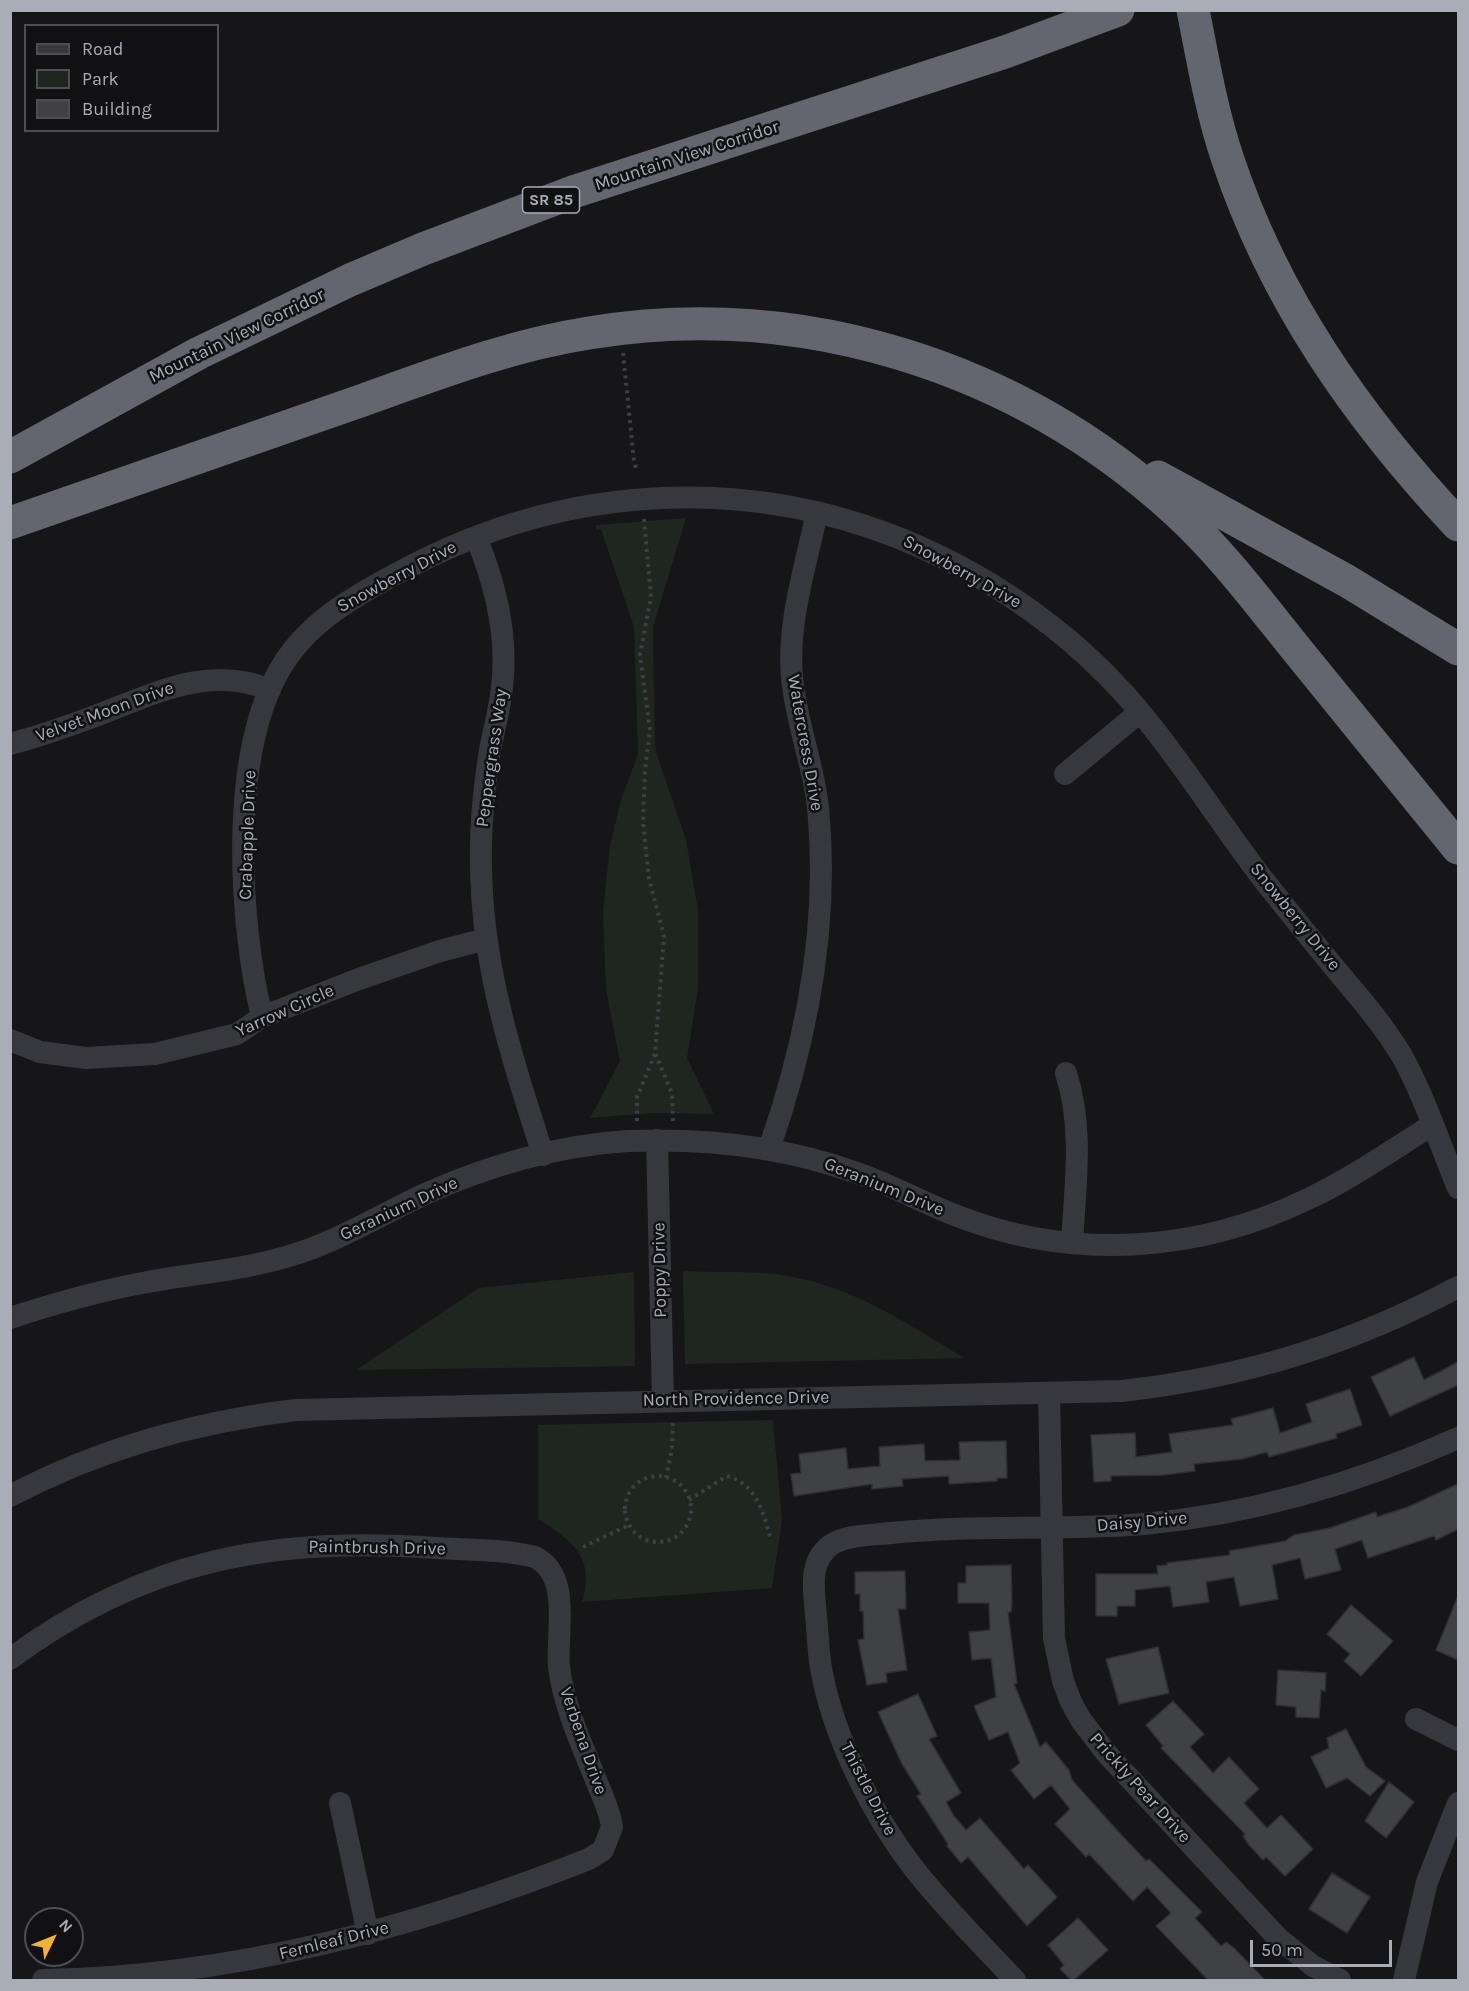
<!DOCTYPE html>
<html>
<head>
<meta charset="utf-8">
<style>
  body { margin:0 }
  #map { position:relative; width:1469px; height:1991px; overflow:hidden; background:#161618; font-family:Karla,sans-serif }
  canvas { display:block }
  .frame { position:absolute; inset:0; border:12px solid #a8adb8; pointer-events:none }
  .legend { position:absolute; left:24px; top:24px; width:195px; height:108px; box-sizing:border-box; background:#111113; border:2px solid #4d4f55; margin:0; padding:8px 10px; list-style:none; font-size:18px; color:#a8adb8 }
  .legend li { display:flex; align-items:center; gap:12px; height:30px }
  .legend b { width:30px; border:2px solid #4d4f55 }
  .north { position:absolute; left:24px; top:1907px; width:60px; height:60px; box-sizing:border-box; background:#111113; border:2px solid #4d4f55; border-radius:50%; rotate:47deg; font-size:16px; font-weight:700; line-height:24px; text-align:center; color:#a8adb8 }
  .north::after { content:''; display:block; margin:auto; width:21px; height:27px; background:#f2b134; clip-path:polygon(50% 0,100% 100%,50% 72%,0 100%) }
  .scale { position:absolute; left:1250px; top:1940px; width:142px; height:27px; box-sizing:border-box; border:3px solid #a8adb8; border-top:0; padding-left:8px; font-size:18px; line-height:21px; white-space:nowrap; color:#a8adb8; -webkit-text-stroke:4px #111113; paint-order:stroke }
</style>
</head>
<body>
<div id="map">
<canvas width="1469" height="1991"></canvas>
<div class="frame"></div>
<ul class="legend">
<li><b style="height:8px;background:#37383d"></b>Road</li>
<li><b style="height:16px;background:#1e261f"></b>Park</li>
<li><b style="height:16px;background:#404145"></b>Building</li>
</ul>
<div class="north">N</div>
<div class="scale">50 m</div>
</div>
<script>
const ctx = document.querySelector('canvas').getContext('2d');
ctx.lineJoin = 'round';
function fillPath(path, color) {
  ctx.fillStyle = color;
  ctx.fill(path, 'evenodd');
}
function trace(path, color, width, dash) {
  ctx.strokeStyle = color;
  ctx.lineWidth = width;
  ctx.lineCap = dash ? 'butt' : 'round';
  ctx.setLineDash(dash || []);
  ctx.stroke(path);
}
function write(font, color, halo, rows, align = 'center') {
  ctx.font = font + ' Karla,sans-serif';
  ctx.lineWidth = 5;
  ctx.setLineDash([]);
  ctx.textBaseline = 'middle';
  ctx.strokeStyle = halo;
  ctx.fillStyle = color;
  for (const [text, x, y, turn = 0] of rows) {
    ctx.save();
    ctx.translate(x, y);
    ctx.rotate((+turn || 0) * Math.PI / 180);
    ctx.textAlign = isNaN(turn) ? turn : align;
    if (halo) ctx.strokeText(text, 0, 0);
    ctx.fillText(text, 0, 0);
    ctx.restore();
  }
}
const green = new Path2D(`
  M686,518L653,627L655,742L656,752L686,840L698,910V989L687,1058L714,1114L654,1113L590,1118L620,1061L606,990L603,911L610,845L621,800L638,754L634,627L601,529L596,530V525Z
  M683,1271C718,1273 765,1270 798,1278C860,1291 910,1325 964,1358L685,1364Z
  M634,1272L635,1366L356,1370L479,1288Z
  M773,1420L782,1520L772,1588L582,1602C596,1558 572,1540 538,1519V1425Z`);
const building = new Path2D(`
  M1414,1357L1424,1380L1458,1362V1385L1390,1416L1371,1377Z
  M1350,1389L1362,1425L1336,1434L1337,1438L1269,1457L1267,1452L1242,1459L1194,1464L1195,1471L1164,1475L1111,1476V1481L1094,1482L1091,1435L1135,1433L1136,1457L1172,1452L1169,1434L1233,1425L1231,1419L1273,1408L1280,1433L1312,1422L1306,1404Z
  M1006,1441L1007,1478H997V1481L949,1484V1476L902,1479L903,1486L872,1489V1484L794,1496L791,1474L801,1473L799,1454L846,1448L848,1469L880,1466L879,1447L924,1444L925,1461L960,1460L959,1442Z
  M1458,1484V1529L1436,1540L1434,1536L1368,1558L1362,1540L1335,1549L1341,1570L1305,1579L1300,1558L1272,1565L1278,1599L1240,1606L1234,1577L1206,1582L1209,1602L1173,1607L1170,1586L1135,1590V1606H1117V1616H1096V1574H1158L1157,1566L1167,1565V1563L1230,1555L1229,1551L1285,1541L1294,1535L1330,1528L1376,1512L1377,1517L1408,1507Z
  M1011,1565L1012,1602L1011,1612H1008L1017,1683L1014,1684L1040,1747L1046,1742L1069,1770L1072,1780L1116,1829L1146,1861L1149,1859L1202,1912L1195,1918L1221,1946L1226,1942L1234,1948L1265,1980H1208L1156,1926L1171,1913L1147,1887L1133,1901L1089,1854L1086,1857L1055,1824L1070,1809L1051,1785L1034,1799L1011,1770L1020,1763L1008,1732L989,1740L974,1706L996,1697L991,1658L972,1660L969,1632L990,1630L989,1603H958V1583H966V1566Z
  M905,1571L906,1609H898L907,1670L886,1673L887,1682L867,1685L858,1640L864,1639L863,1611H860V1594H855V1572Z
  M1458,1596V1660L1436,1650Z
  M1351,1605L1393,1641L1361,1676L1344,1661L1350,1654L1327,1634Z
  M1158,1647L1169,1693L1119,1704L1106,1659Z
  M1278,1670L1326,1673L1325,1691L1321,1690L1319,1718L1296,1717V1707L1276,1705Z
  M918,1694L937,1736L929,1739L961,1793L946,1802L954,1816L966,1830L980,1818L1024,1869L1028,1865L1057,1897L1027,1926L968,1857L961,1863L947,1846L948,1844L917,1796L921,1794L902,1764L878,1712Z
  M1173,1701L1204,1734L1190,1747L1213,1773L1229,1757L1259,1789L1244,1803L1267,1828L1281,1815L1313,1849L1285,1876L1266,1857L1263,1860L1249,1845L1243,1836L1245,1834L1161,1748L1163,1746L1146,1725Z
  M1346,1729L1366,1767L1385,1781L1370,1796L1347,1778L1326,1788L1311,1757L1329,1748L1327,1738Z
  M1389,1782L1414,1802L1386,1838L1365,1821Z
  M1332,1873L1370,1897L1347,1933L1309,1909Z
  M1078,1918L1108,1950L1074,1980H1071L1060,1969L1064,1965L1048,1945Z`);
const path = new Path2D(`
  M623,353L634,461L637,472
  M644,519L651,597L640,655L650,730L645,770L643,823L649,879L664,936L655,1053L672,1093L673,1121
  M637,1121V1097L655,1054
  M625 1509a33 33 0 1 1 66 0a33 33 0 1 1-66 0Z
  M666,1478L672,1449L673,1419
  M689,1500L727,1476C757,1484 764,1514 771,1541
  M583,1547L629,1525`);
const minor = new Path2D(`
  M476,537C495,583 508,637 502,687C500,708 494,729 490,750C485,782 481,816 481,849C479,960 510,1051 543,1155
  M10,744C40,736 69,726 98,715C153,694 210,664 270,690
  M1065,774L1140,712
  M262,1017C239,922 229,757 280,669C306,624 351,598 396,574C586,470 803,471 989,583C1047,618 1098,661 1141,713C1186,767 1223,828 1266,883C1290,913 1314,943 1338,972C1361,999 1384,1026 1402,1056C1425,1098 1440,1145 1458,1188
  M10,1040L40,1052L86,1058L155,1054L237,1034L262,1017L359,979L440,951L486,939
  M1066,1073C1084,1129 1075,1186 1072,1243
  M657,1140L663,1400
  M769,1149C806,1043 828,933 819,820C816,769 796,725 792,677C787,622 806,566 817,512
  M10,1318C56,1303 102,1290 148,1282C196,1273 243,1270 289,1256C337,1242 380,1215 425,1194C487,1166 559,1145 628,1141C705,1138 783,1146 857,1173C892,1185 925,1204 960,1217C1075,1261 1200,1252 1310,1198C1352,1178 1392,1150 1432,1125
  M1049,1393L1054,1638L1063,1681L1071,1702L1081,1720L1107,1754L1278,1938L1313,1966L1340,1980
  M10,1496C101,1448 195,1422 296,1410L1122,1391C1245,1377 1349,1345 1458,1287
  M10,1659C143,1560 274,1536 436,1548C468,1550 504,1549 535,1557C572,1576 556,1632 559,1667C564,1706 581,1743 596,1780C602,1795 610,1811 612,1827L603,1850L589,1859C414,1928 232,1977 43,1980
  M1416,1719L1458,1740
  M340,1803L368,1934
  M1015,1980C981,1944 946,1909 915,1870C872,1815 833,1736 821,1668C818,1651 818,1633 816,1616C814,1590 807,1559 834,1543C850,1535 873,1535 891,1533C975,1524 1059,1531 1144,1524C1253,1514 1358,1483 1458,1438
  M1404,1980L1427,1882L1458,1803`);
const highway = new Path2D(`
  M1193,10C1203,60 1211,109 1227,157C1274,299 1357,417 1458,525
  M10,457L199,353L350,280L423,249L573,192L1005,52L1118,10
  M1158,477L1347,581L1458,649
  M10,523C122,484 234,445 346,406C426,378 505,346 589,333C802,298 1017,366 1176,511C1220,551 1256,599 1293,645C1348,713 1403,780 1458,848`);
const shields = [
  [551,200,57]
];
const shieldNames = [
  ["SR 85",551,200]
];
const streetNames = [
  ["Mountain View Corridor",687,156,-18],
  ["Mountain View Corridor",237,336,-26],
  ["Snowberry Drive",962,572,29],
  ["Snowberry Drive",397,577,-28],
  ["Velvet Moon Drive",105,712,-20],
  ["Watercress Drive",805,743,80],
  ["Peppergrass Way",492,758,-82],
  ["Crabapple Drive",248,835,-88],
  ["Snowberry Drive",1295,917,51],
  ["Yarrow Circle",285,1011,-24],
  ["Geranium Drive",884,1187,22],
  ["Geranium Drive",399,1209,-25],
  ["Poppy Drive",660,1270,-91],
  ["North Providence Drive",736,1399,-1],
  ["Daisy Drive",1142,1522,-5],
  ["Paintbrush Drive",377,1548,1],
  ["Verbena Drive",583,1741,71],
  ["Prickly Pear Drive",1140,1788,48],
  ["Thistle Drive",868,1789,63],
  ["Fernleaf Drive",334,1941,-14]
];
fillPath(green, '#1e261f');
fillPath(building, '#404145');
trace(building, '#303034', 1.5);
trace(path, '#3d3f44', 4, [3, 4.5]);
trace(minor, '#37383d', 22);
trace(highway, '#63666e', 33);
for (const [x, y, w] of shields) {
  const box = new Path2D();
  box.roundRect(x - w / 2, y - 13, w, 26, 4.5);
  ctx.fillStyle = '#111113';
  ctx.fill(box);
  trace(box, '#a8adb8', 1.5);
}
write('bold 16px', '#a8adb8', null, shieldNames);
write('18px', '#a8adb8', '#111113', streetNames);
</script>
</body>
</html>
